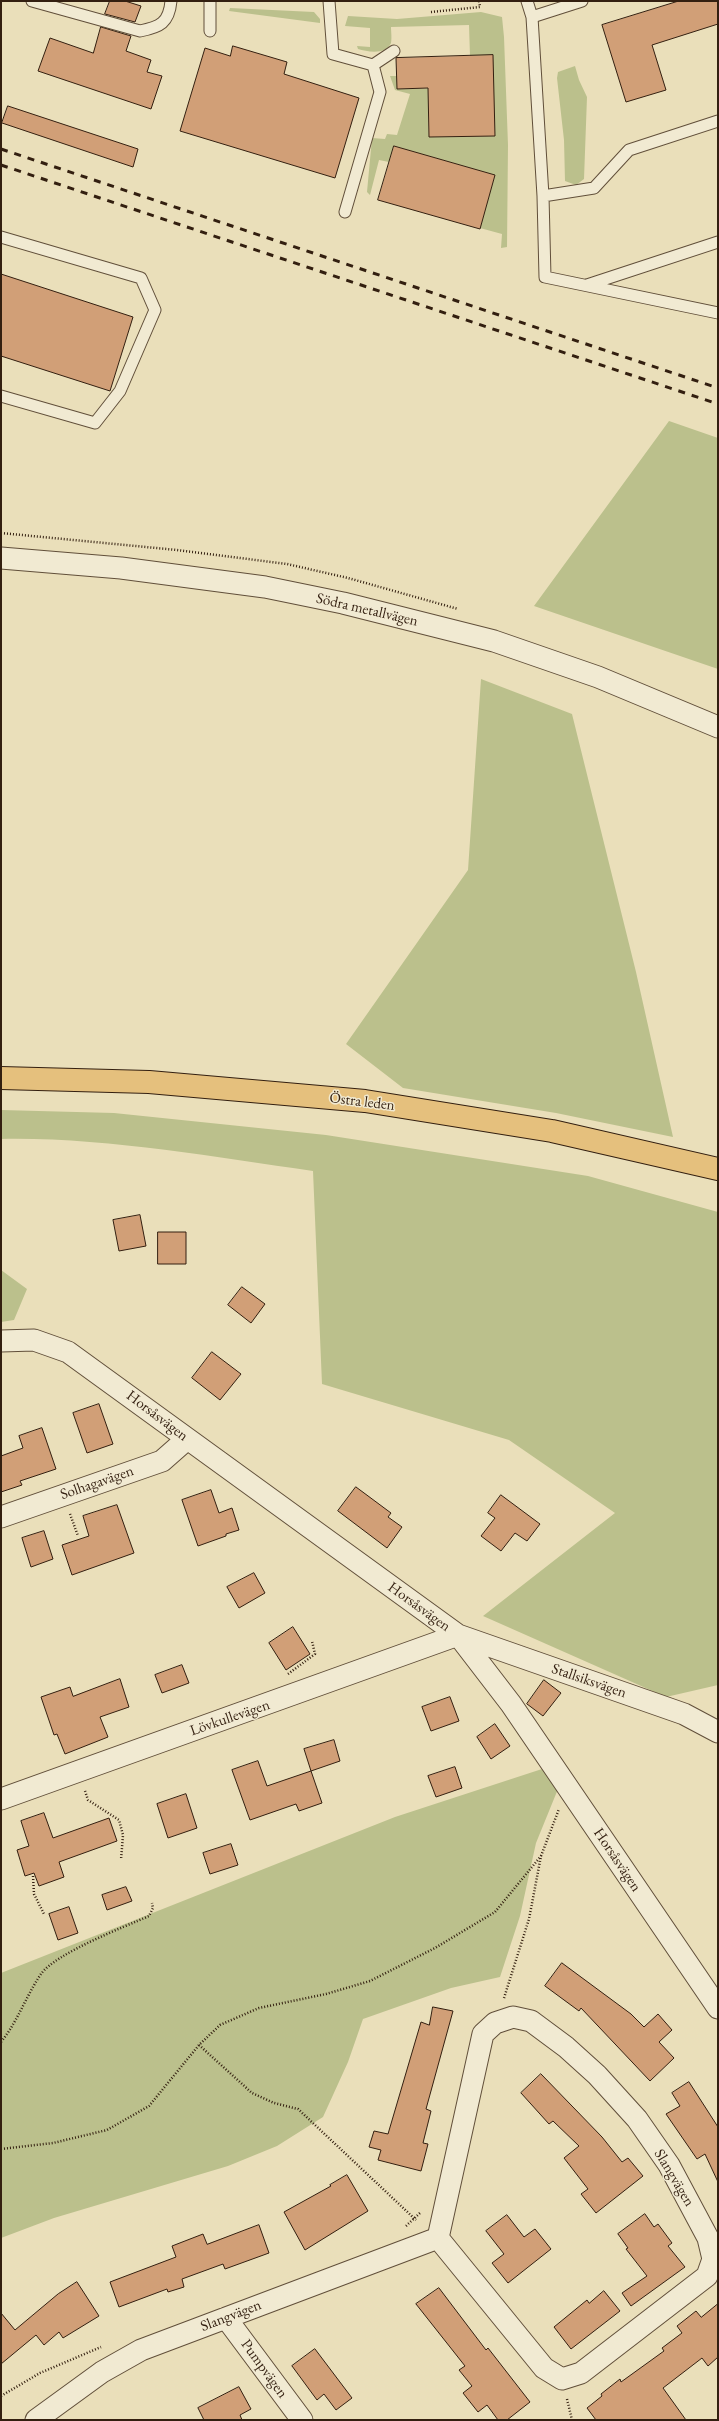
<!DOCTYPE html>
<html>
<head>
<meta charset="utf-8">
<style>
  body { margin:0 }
  #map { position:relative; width:719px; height:2421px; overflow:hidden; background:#eadfba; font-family:"EB Garamond",serif }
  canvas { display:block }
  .frame { position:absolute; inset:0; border:2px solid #331f10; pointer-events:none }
</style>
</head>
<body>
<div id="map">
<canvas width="719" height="2421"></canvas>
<div class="frame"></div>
</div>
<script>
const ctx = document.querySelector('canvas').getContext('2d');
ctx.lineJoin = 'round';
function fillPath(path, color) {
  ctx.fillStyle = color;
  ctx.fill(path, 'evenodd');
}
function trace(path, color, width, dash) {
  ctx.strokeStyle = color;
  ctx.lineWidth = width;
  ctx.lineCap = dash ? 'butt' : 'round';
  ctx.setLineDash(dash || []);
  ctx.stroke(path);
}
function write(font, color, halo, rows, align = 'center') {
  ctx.font = font + ' "EB Garamond",serif';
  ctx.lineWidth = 3;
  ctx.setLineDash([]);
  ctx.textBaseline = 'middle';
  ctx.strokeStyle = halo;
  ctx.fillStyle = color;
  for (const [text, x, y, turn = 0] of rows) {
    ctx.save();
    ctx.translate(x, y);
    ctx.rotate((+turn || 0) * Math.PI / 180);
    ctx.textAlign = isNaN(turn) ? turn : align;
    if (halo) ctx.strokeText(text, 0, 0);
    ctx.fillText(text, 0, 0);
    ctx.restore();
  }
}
const green = new Path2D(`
  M230,8L314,12L320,19V23L229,11Z
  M481,12L502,17L504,37L508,145L507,247L501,248L502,234L480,228L495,175L394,146L389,162L379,160L370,195L367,192L372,138L385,139L387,134L397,135L410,94L395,90L390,76H397V89L442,88V110L428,111L429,137L495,136L470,56L469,25L391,27C391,31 392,38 391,43C386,55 368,52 358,49L357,46L370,47V28L345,26L348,16L397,19Z
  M575,66L579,80L587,97L584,179L576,185L565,181L564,140L557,78L558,72Z
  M669,421L718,438V669L534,606Z
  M481,679L572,714L636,972L673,1137L556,1113L403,1088L346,1044L468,870Z
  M1,1110L114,1113L326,1135L588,1176L718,1212V1685L666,1697L483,1616L615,1513L509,1440L322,1384L313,1171C212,1157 103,1137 1,1139Z
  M1,1270L27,1289L14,1320L1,1322Z
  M542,1769L558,1789L536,1843L520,1916L500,1977L451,1988L363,2019L348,2062L323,2117L277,2146L228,2166L54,2218L1,2238V1973L395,1817Z`);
const building = new Path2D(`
  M110,1H125L141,6L135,22L105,14Z
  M679,1H718V24L652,45L666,90L626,102L602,25Z
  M101,27L131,36L126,51L151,60L147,72L162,76L151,109L38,71L50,38L93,53Z
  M233,46L287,62L284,74L359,98L335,178L180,131L205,48L230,56Z
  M493,55L495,136L429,137L428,88L397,89L396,58Z
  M8,106L138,149L133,167L2,123Z
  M394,146L495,175L480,229L378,200Z
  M1,274L133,317L110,391L1,356Z
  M140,1215L146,1246L119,1251L113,1220Z
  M158,1232H186V1264H158Z
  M242,1287L265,1304L251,1323L228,1305Z
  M212,1352L241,1374L220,1400L192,1378Z
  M99,1404L113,1444L87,1453L73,1413Z
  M42,1428L56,1469L20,1481L22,1485L1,1492V1456L23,1448L19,1436Z
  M356,1487L391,1513L388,1517L402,1527L387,1548L338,1511Z
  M211,1490L219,1513L232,1508L239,1530L226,1534V1536L198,1546L182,1500Z
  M501,1495L540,1524L527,1541L515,1533L501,1551L481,1536L495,1518L488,1513Z
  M117,1505L134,1553L72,1575L62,1545L89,1536L83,1516Z
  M44,1531L53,1559L31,1567L22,1538Z
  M254,1573L265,1593L239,1608L227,1587Z
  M293,1627L310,1654L286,1670L269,1643Z
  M182,1665L189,1683L162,1693L155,1675Z
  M120,1679L129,1707L100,1717L108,1737L65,1754L57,1734L54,1735L41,1697L70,1687L73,1696Z
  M544,1680L561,1693L543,1716L527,1704Z
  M450,1697L459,1721L431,1731L422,1707Z
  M495,1724L510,1746L491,1759L477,1737Z
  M334,1740L340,1761L311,1771L304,1749Z
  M258,1761L267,1786L311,1771L322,1803L299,1811L296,1804L250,1820L232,1770Z
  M455,1767L462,1788L436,1797L428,1776Z
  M186,1794L197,1828L168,1838L157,1804Z
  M44,1813L53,1838L109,1818L117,1841L59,1862L64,1877L39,1886L34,1873L25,1876L17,1850L29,1846L21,1821Z
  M231,1844L238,1865L210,1874L203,1853Z
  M126,1887L132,1901L107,1910L102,1895Z
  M69,1907L78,1933L58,1940L49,1914Z
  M562,1963L631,2014L644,2027L658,2014L672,2030L659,2042L674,2058L650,2081L581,2008L579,2011L545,1986Z
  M433,2007L453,2011L426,2109L431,2111L423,2143L428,2144L421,2171L378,2160L381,2150L369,2147L374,2131L388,2134L421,2022L429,2025Z
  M541,2074L602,2137L622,2162L628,2158L643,2176L596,2213L581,2194L588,2189L564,2158L579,2146L553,2121L549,2124L521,2093Z
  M689,2082L718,2127V2182L705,2154L697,2159L666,2114L680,2106L672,2093Z
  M347,2175L368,2211L305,2250L284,2212L331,2186L330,2185Z
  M645,2214L654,2227L658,2224L672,2243L668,2246L685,2267L631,2306L622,2293L647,2276L626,2249L628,2248L618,2234Z
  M507,2215L524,2237L535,2229L551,2249L508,2283L492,2263L504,2254L486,2231Z
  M259,2225L269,2253L225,2269L223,2264L182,2279L184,2287L168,2292L167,2289L119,2307L110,2282L176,2257L172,2246L203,2234L207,2244Z
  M77,2282L99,2316L63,2338L59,2332L44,2345L36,2335L1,2364V2313L15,2330L58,2294Z
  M439,2288L467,2325L486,2350L488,2348L530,2402L507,2420H498L487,2405L478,2412L463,2393L472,2386L459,2370L465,2366L416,2304Z
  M604,2291L620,2311L571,2349L554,2327L587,2300L589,2303Z
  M718,2304V2357L708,2366L702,2358L663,2388L686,2420H596L587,2408L602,2396L601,2394L620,2379L621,2382L664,2351L662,2348L682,2333L677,2326L696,2311L701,2317Z
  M315,2349L352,2398L336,2410L324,2394L317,2400L292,2366Z
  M239,2387L251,2409L240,2415L242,2420H204L198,2408Z`);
const path = new Path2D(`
  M431,12L480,7L479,1
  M1,533L177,550L287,564L348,578L458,609
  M70,1514L78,1536
  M288,1674L315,1654L312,1641
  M85,1791L88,1800L119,1820L123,1835L121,1860
  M33,1876L34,1894L44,1914
  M504,1998L529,1919L541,1856L559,1809
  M1,2042C18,2021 26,1996 41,1974C56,1953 124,1927 149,1916L153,1908L152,1903
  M199,2045L252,2093L274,2103L298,2109L416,2220
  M1,2149L53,2143L107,2130L149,2106L199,2045L220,2025L259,2008L326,1994L370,1981L435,1948L495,1912L541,1856
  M406,2226L421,2212
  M1,2396L40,2373L101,2347
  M567,2399L572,2420`);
const lane = new Path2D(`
  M32,1L140,31C160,27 169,23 171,1
  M329,1L333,54L373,65L394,51
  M527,1L532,17L543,196L545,277L718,313
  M532,17L582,1
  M210,31V1
  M543,196L594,188L629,150L718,121
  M345,212L380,92L373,65
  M1,237L141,278L155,310L120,391L95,423L1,396
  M587,285L718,242`);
const street = new Path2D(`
  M1,558L121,568L265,587L343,603L494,641L598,677L718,727
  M1,1341L34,1340L68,1352L458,1635L511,1704L718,2008
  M1,1517L162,1461L187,1439
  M1,1799L458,1635L684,1714L718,1732
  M513,2017L531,2021L566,2047L597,2075L637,2119L669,2165L708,2238L713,2259L707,2276L581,2373L562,2379L544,2368L438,2238L483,2034L495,2023Z
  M226,2318L302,2420
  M36,2420L102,2372L141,2350L438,2238`);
const highway = new Path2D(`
  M1,1078L149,1082L365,1101L552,1131L718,1169`);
const rail = new Path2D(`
  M1,149L718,388
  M1,165L718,404`);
const streetNames = [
  ["Södra metallvägen",367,610,13],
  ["Östra leden",362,1102,7],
  ["Horsåsvägen",157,1416,37],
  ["Solhagavägen",97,1483,-19],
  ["Horsåsvägen",419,1607,36],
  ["Stallsiksvägen",589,1681,19],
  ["Lövkullevägen",230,1718,-19],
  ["Horsåsvägen",617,1860,56],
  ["Slangvägen",674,2178,59],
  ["Slangvägen",231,2316,-21],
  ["Pumpvägen",264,2369,54]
];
fillPath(green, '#bbc08c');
fillPath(building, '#d19f77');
trace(building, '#331f10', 1);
trace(lane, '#614f3a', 13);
trace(street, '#614f3a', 23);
trace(highway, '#331f10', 24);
trace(path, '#331f10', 2.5, [1, 2]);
trace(lane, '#f1ead2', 11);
trace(street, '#f1ead2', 21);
trace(highway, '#e5c07d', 22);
trace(rail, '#331f10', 3, [7, 7]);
write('15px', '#331f10', '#f1ead2', streetNames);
</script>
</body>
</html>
